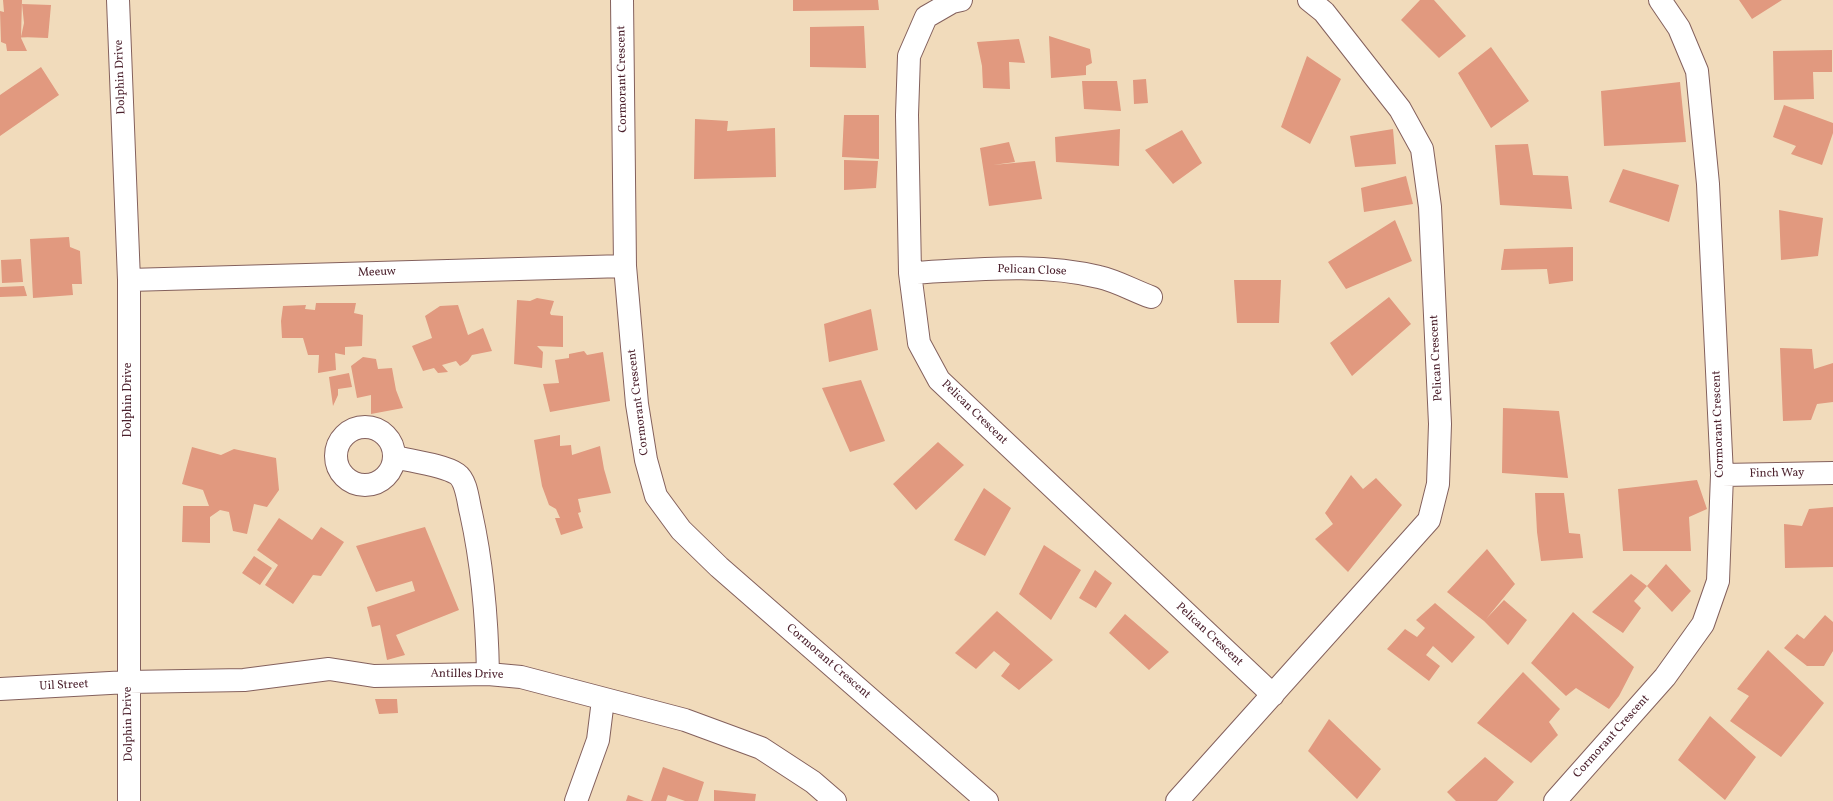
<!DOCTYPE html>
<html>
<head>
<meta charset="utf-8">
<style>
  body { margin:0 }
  canvas { display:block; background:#f1dbbb }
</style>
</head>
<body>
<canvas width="1833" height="801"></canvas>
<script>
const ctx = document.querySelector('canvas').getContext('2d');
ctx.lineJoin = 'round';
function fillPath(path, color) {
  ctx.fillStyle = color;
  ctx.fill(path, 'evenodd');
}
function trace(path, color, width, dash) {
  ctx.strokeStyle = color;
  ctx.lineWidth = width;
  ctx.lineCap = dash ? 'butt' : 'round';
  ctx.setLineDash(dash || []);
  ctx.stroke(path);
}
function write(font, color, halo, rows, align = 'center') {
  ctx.font = font + ' Vollkorn,serif';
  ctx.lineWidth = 3;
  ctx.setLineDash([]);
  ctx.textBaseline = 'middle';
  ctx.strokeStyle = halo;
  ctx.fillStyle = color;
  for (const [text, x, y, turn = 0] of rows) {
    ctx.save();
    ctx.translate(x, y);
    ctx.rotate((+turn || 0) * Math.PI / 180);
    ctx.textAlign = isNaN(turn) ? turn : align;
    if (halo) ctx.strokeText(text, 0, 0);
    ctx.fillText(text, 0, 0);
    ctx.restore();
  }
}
const building = new Path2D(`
  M3,0H22L21,38L27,51H7L6,44L1,42L0,11L4,12Z
  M793,0H878L879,10L793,11Z
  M1420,0H1434L1466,36L1439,58L1401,20Z
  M1739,0H1782L1752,19Z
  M22,4L51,5L48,38L21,37L24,23Z
  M864,26L866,68L810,67V27Z
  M1049,36L1090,49L1092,63L1086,66V75L1051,78Z
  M1019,39L1025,63L1009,62L1010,89L983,88L982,66L977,42Z
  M1491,47L1529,101L1491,128L1458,73Z
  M1832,50V72H1813L1814,99L1774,100L1773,51Z
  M1307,56L1341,79L1310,144L1281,127Z
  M41,67L59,95L0,136V95Z
  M1146,79L1148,103L1134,104L1133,80Z
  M1082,81H1117L1121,111L1084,109Z
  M1680,82L1686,142L1604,146L1601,91Z
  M1784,105L1833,123V133L1822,165L1791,154L1796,146L1773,137Z
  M844,115H879V159L842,157Z
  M695,119L728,121L727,131L775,128L776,177L694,179Z
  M1120,129L1119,166L1056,162L1055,137Z
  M1393,129L1396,164L1355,167L1350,136Z
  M1182,130L1202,163L1173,184L1145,150Z
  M1009,142L1015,162L993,165L1035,161L1042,199L989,206L980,148Z
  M1528,144L1533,175L1568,176L1572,209L1500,205L1495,145Z
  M844,160L878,161L876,188L844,190Z
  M1623,169L1679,185L1669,222L1609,202Z
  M1406,176L1413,204L1364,212L1361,188Z
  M1779,210L1823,218L1818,256L1781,260Z
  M1395,220L1412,261L1346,289L1328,262Z
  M69,237L70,247L80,251L82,284H72L73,295L33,298L30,239Z
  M1573,247V281L1549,284L1547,269L1501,270L1504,249Z
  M21,259L23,282L2,283L1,260Z
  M1234,280H1281L1279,323H1237Z
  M24,286L27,296L0,297V287Z
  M1389,297L1411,324L1352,376L1330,343Z
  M537,298L554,301L550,313L551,315L563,316V347L537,346L543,352L542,368L514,364L517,300L530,301Z
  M316,303H356L354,313L363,315L362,346L345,347V355L335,353L336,370L318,373L319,355H308L303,338H282L281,321L283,306L306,305L305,309L315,310Z
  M458,305L468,335L483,328L492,351L472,355L468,361L460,366L456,361L442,365L448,372L438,373L434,368L423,371L412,346L432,338L425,316L440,306Z
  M871,309L878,350L829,362L824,324Z
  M1780,348L1812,349L1814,369L1833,363V402L1817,404L1811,420L1783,421Z
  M584,351L587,355L603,352L610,401L550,412L543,384L559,383L555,360L569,358V354Z
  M363,357L376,359L378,369L392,368L396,390L403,408L371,414V395L357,398L351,366Z
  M349,373L352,387L338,389V395L333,406L329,377Z
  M861,380L885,441L850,452L822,388Z
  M1503,408L1559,411L1568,478L1502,473Z
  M560,435V446L571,445L572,455L600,446L604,469L611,493L578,499L581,512L578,513L583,528L561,535L555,518H560L556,509L549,505L542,486L534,440Z
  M938,442L964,465L916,510L893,484Z
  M192,447L221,455L234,449L276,458L279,490L267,507L254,504L247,534L233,531L229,512L220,510L210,517V543L182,542L183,506H209L203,490L182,484Z
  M1351,475L1363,489L1376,478L1402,505L1348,572L1315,539L1333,524L1325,513Z
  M1697,480L1707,509L1689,517L1691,551H1623L1618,489Z
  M984,488L1011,508L985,556L954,540Z
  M1535,493H1564L1569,533L1580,534L1583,558L1541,561L1537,532Z
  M1833,507V567L1785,568L1784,524L1802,526L1809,509Z
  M279,518L312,540L321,527L344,542L321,576L313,575L293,604L265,585L278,565L257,550Z
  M425,527L459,610L396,635L405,655L387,660L380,625L372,627L367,607L415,591L412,581L376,592L356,546Z
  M1044,545L1081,570L1051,620L1019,594Z
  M1487,549L1515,584L1486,619L1504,600L1527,620L1508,645L1484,621L1447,592Z
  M254,556L272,568L260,585L242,573Z
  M1666,564L1691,591L1672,612L1647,586Z
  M1095,570L1112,583L1096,608L1079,598Z
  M1631,574L1647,586L1634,601L1641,608L1623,633L1592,612Z
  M1435,603L1475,637L1452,663L1433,646L1426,655L1440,666L1429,681L1387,649L1405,629L1417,637L1425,628L1416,620Z
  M997,611L1053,660L1019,690L1001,676L1010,664L994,651L976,669L955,653Z
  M1573,612L1634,667L1619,696L1609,709L1576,688L1566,696L1531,663Z
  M1125,614L1169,652L1149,670L1109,633Z
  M1825,615L1833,622V651L1824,666H1807L1784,648L1797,634L1804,639Z
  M1768,650L1824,703L1781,757L1730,721L1749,696L1737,689Z
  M1523,672L1560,709L1549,722L1558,735L1531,763L1477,723Z
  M375,699H397L398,713L379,714Z
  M1710,716L1756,757L1725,800L1678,760Z
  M1329,719L1381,769L1357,799L1308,751Z
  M1485,757L1514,782L1497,801H1456L1447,792Z
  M663,767L704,782L698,801H685L668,795L666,801H651Z
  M714,790L756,794L755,801H714Z
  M628,795L644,801H626Z`);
const minor = new Path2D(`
  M118,0L129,280V801
  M622,0L625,266L637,404L646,460L656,496L681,530L719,567L987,801
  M961,0L952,2L926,17L909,56L907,115L910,273L919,343L939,380L1273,695
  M910,273C972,270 1038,262 1099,277C1117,281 1134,291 1151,297
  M129,280L625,266
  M336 456a29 29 0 1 1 58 0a29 29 0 1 1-58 0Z
  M395,457C411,461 444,465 457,474C467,481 468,502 471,513C483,567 487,618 488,674
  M1722,475L1833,473
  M0,689L128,682L244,680L329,669L374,676L488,674L521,677L685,720L761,748L813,782L835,801
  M576,801L598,740L603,700
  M1177,801L1429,520L1438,484L1440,424L1430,207L1422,149L1400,109L1324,12L1309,0
  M1555,801L1665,677L1703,624L1718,581L1722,475L1708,184L1697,71L1679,28L1660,0`);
const streetNames = [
  ["Dolphin Drive",121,77,-92],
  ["Cormorant Crescent",623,79,-91],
  ["Pelican Close",1032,271,2],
  ["Meeuw",377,273,-2],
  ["Pelican Crescent",1437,358,-93],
  ["Dolphin Drive",129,400,-90],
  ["Cormorant Crescent",639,402,-97],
  ["Pelican Crescent",974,413,44],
  ["Cormorant Crescent",1719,424,-92],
  ["Finch Way",1777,474,-1],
  ["Pelican Crescent",1209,635,43],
  ["Cormorant Crescent",828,662,41],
  ["Antilles Drive",467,675,1],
  ["Uil Street",64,686,-3],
  ["Dolphin Drive",129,724,-91],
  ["Cormorant Crescent",1612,737,-48]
];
fillPath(building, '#e1997f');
trace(minor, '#84615d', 24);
trace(minor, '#fff', 22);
write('12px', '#4a1f2b', '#fff', streetNames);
</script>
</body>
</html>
